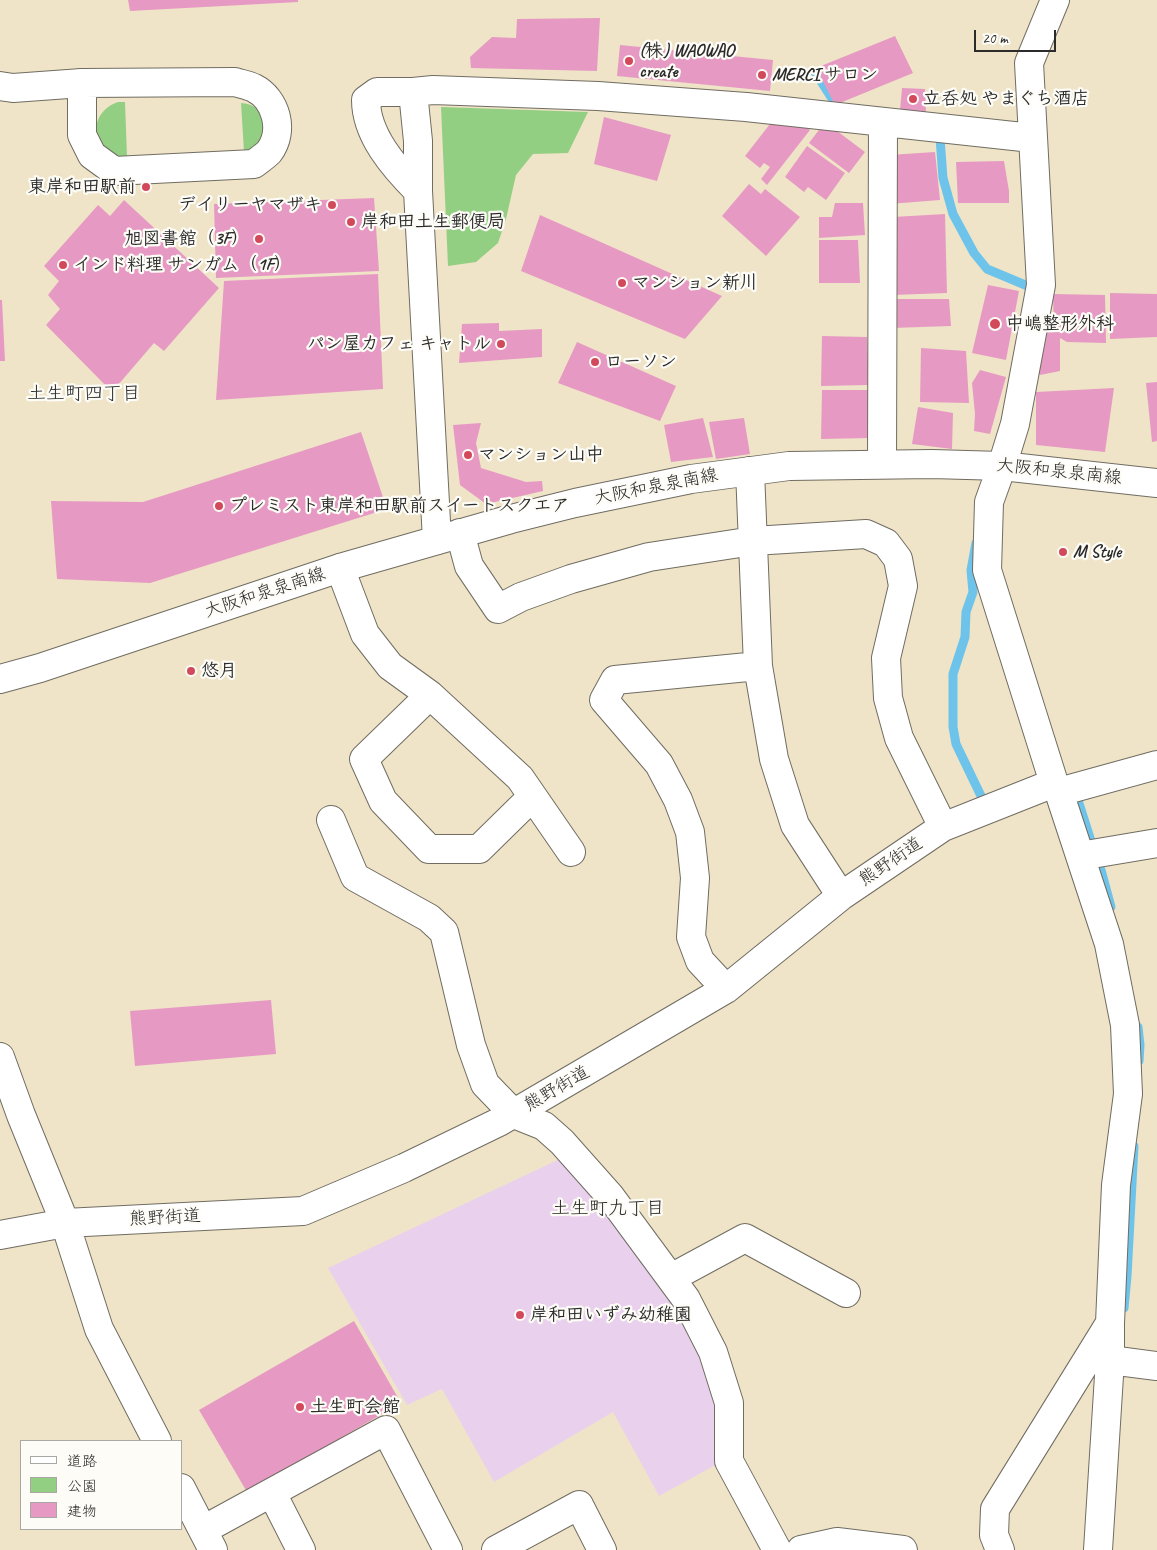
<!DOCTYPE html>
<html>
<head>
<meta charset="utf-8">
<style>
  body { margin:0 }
  #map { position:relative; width:1157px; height:1550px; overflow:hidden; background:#efe4c7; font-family:Caveat,"Klee One",sans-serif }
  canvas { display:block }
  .legend { position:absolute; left:20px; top:1440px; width:162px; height:90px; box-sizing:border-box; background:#fdfcf7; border:1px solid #a9a8a5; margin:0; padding:6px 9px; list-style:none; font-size:15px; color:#2b2b2b }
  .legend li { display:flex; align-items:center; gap:10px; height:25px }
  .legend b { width:25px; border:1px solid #a9a8a5 }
  .scale { position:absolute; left:974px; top:30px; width:82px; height:22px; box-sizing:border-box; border:2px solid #2b2b2b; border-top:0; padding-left:6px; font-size:15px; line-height:18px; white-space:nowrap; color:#2b2b2b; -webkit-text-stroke:4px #fdfcf7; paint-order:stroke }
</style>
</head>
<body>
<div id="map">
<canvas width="1157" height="1550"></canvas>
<ul class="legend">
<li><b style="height:6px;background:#fff"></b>道路</li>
<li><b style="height:14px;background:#93cf83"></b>公園</li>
<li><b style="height:14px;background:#e69ac3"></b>建物</li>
</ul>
<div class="scale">20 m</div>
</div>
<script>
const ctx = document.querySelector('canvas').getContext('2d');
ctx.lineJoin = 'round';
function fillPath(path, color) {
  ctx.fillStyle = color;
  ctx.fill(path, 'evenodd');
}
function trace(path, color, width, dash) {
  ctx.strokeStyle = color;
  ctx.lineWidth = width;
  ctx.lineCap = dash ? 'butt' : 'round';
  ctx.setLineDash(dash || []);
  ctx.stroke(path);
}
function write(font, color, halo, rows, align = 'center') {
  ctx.font = font + ' Caveat,"Klee One",sans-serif';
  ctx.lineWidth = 4.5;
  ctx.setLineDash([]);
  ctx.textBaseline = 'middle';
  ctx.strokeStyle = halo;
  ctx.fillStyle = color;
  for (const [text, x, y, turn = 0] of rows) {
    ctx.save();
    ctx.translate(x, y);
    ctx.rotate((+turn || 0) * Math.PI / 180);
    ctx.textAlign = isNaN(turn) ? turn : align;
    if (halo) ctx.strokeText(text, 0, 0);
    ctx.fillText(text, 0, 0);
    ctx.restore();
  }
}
const built = new Path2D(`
  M564,1157L670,1290L713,1376L721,1462L659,1496L613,1412L494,1482L442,1389L407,1405L328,1268Z`);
const green = new Path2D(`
  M118,102H125L127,157C92,158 84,114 118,102Z
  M241,103C263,105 263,119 265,136L255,148L244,152Z
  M441,107L588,112L568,153L533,154L516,175L506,219L498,243L476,262L448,266Z`);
const stream = new Path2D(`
  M815,72L831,97
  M940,138L943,178L953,214L974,253L987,269L1030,287L1029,293
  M976,543L971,570L973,592L966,612L965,637L953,674V727L956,744L982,798
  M1078,800L1091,841
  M1101,870L1111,907
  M1138,1027L1140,1045L1139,1061
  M1124,1308L1127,1276L1134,1146`);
const building = new Path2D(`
  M128,0H298V2L130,11Z
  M600,18L597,71L471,68L470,57L492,37L516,38L517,19Z
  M895,36L913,73L835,105L816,68Z
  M620,45L773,60L770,91L617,76Z
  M902,88L925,89L926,114L900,110Z
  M777,115H790L810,130L767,185L761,179L770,167L764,163L760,168L745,156Z
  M604,117L671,135L657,181L594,164Z
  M825,122L865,152L849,173L809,143Z
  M807,146L845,173L826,200L808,187L804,192L785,177Z
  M935,152L940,200L889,204V155Z
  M1004,161L1009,191V203H958L956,162Z
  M749,184L761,194L765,189L800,217L766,256L722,216Z
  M374,198L379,271L216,278L214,204Z
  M124,200L219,288L164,351L154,343L112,392L46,325L60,309L48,295L59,281L44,266L98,205L110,216Z
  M835,203H863L865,235L819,238V217H832Z
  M945,214L947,293L893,295V217Z
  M540,215L722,296L685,339L521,271Z
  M819,240H858L860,283H819Z
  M378,274L383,389L216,400L224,281Z
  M988,285L1019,291L1006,360L972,353Z
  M1110,293L1157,294V337L1110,339Z
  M1053,294L1105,295L1106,343L1067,342L1060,338V371L1040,375L1035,368L1044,328L1054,330Z
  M892,299H949L951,326L892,328Z
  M0,300H2L5,361H0Z
  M499,323V331L542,329V357L459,363L462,324Z
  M822,336L867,337L869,385L821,386Z
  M577,342L676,386L660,421L558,383Z
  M921,348L966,351L969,403L920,402Z
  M980,370L1006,377L990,434L974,431L975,414L972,383Z
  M1157,382V441L1152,442L1146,383Z
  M1114,388L1105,452L1036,445V392Z
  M822,390H868L871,438L821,439Z
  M918,407L953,413L952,449L912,444Z
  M703,418L713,457L671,462L664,425Z
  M744,418L750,454L716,459L709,422Z
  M481,423L476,443L481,468L526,482L542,481L543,491L486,504L460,485L453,425Z
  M361,432L387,509L150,583L57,579L51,501L143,502Z
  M271,1000L276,1054L135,1066L130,1011Z
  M354,1321L401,1403L247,1492L199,1410Z`);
const street = new Path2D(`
  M1055,0L1029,63L1041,285L1015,424L1002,466L989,502L987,570L1054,783L1059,792L1109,944L1125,1025L1128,1094L1116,1185L1110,1323V1360L1098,1550
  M235,82C241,84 248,85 254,88C276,99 285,131 269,152C265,156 259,160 254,164L114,171L92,155L82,135V83Z
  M413,92L433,90L598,96L746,107L1032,138
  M418,191C394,167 366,135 366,100L377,92H413L418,141V191L437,540
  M882,464L883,122
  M750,471L758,666L774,759L795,825L841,896
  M460,533L469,566L498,609L521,597L571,579L649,557L753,541L866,534L886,543L898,559L903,586L886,658L888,698L899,738L943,827
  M340,568L365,634L390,666L430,695L520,778L571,852
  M430,695L364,759L383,801L429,849H479L532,797
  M1059,792L1157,765
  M331,820L355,877L429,918L444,932L471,1045L485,1084L514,1114L544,1126L562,1142L610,1196L686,1299L713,1352L729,1403V1461L777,1550
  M1080,856L1157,843
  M726,989L700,961L691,937L695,878L690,832L678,800L659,764L604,700L615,680L758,666
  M0,1057L21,1115L65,1223L99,1329L157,1441
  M0,1235L65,1223L303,1211L404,1168L499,1122L726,989L841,896L943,827L1054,783
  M671,1278L745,1238L846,1293
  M1110,1360L1157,1366
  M181,1488L213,1550
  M272,1493L301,1550
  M203,1530L386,1430L448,1550
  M496,1550L579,1505L602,1550
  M801,1550L837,1542L903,1550
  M1000,1550L994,1535L995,1509L1110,1323`);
const secondary = new Path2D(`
  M0,86L13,88L82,83`);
const primary = new Path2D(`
  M0,679L40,668L340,568L511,519L575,503L691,479L789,466L932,464L1002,466L1157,483`);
const markers = [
  [629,61,5,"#d1495b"],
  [762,75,5,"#d1495b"],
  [913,99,5,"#d1495b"],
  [146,187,5,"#d1495b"],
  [332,205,5,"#d1495b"],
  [351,222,5,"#d1495b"],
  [259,239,5,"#d1495b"],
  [63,265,5,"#d1495b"],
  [622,283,5,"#d1495b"],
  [995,324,6,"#d1495b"],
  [501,344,5,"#d1495b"],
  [595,362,5,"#d1495b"],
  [468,455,5,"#d1495b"],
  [219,506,5,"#d1495b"],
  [1063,552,5,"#d1495b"],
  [191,671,5,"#d1495b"],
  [520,1315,5,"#d1495b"],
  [300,1407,5,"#d1495b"]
];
const poiNames = [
  ["(株) WAOWAO",639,51],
  ["create",639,72],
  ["MERCI サロン",772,75],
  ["立呑処 やまぐち酒店",923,99],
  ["東岸和田駅前",136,187,"right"],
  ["デイリーヤマザキ",322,205,"right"],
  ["岸和田土生郵便局",361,222],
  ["旭図書館（3F）",249,239,"right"],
  ["インド料理 サンガム（1F）",73,265],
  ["マンション新川",632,283],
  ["中嶋整形外科",1006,324],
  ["パン屋カフェ キャトル",491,344,"right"],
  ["ローソン",605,362],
  ["マンション山中",478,455],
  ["プレミスト東岸和田駅前スイートスクエア",229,506],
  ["M Style",1073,552],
  ["悠月",201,671],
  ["岸和田いずみ幼稚園",530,1315],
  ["土生町会館",310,1407]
];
const streetNames = [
  ["大阪和泉泉南線",1059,472,6],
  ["大阪和泉泉南線",656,487,-11],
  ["大阪和泉泉南線",265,593,-18],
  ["熊野街道",891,862,-34],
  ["熊野街道",557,1089,-30],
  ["熊野街道",165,1218,-3]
];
const neighbourhoodNames = [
  ["土生町四丁目",84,394],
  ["土生町九丁目",608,1209]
];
fillPath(built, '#e9d1ed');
fillPath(green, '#93cf83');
trace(stream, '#6dc3ea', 9);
fillPath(building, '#e69ac3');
trace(street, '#706c62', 30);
trace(secondary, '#706c62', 30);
trace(primary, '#706c62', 30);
trace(street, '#fff', 28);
trace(secondary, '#fff', 28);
trace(primary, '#fff', 28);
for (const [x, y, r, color] of markers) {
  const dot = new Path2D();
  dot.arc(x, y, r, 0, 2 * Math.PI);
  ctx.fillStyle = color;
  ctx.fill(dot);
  trace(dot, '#fdfcf7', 2);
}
write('bold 18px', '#2b2b2b', '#fdfcf7', poiNames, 'left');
write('18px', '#2b2b2b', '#fdfcf7', streetNames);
write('19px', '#2b2b2b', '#fdfcf7', neighbourhoodNames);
</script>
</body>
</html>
